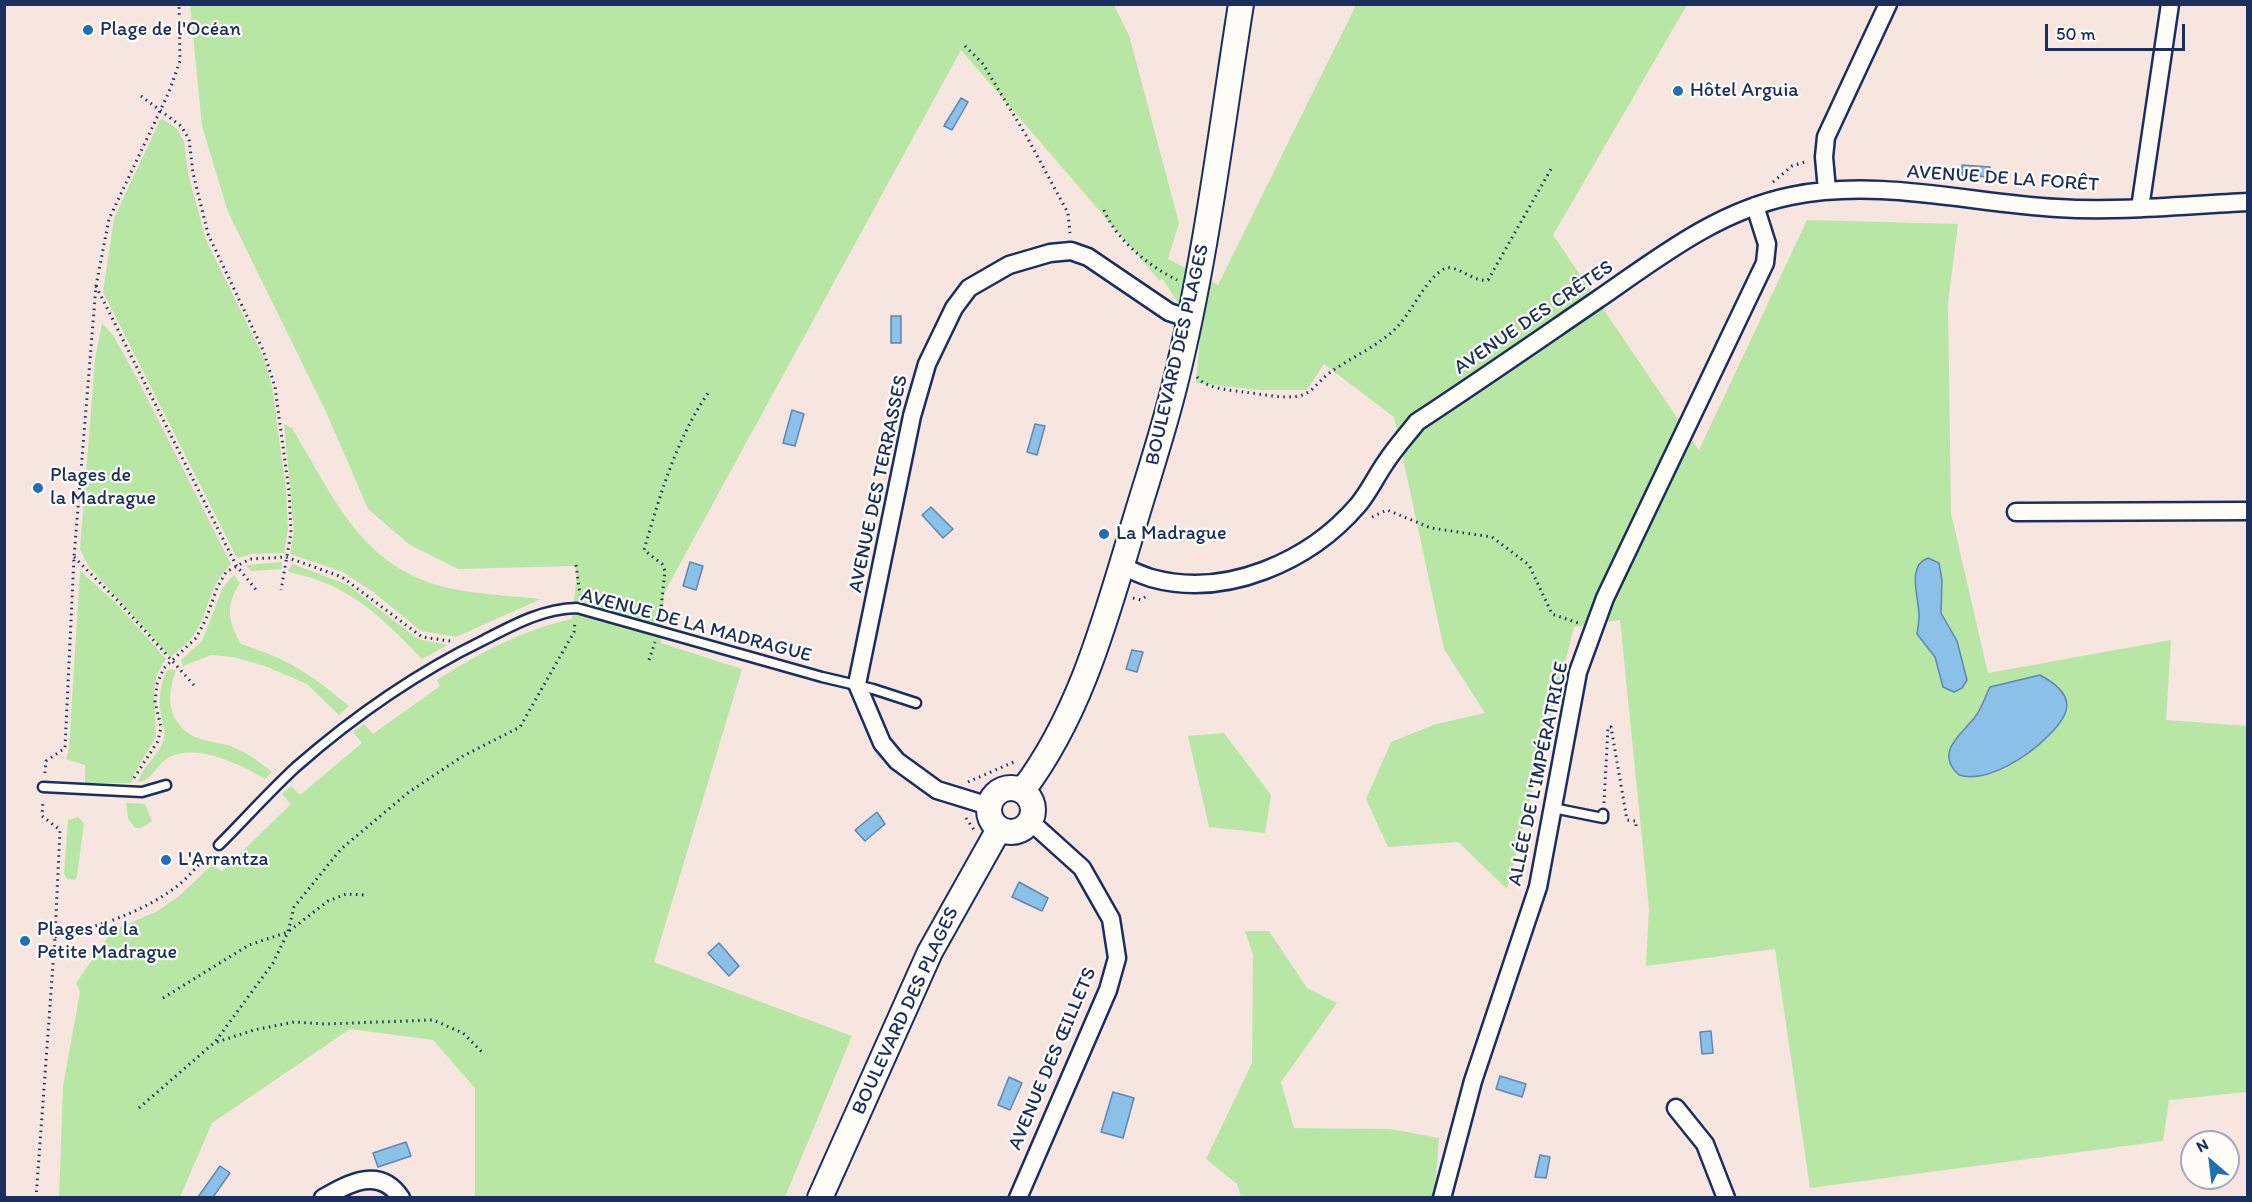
<!DOCTYPE html>
<html>
<head>
<meta charset="utf-8">
<style>
  body { margin:0 }
  #map { position:relative; width:2252px; height:1202px; overflow:hidden; background:#f7e5e0; font-family:Itim,sans-serif }
  canvas { display:block }
  .frame { position:absolute; inset:0; border:6px solid #1b2f5e; pointer-events:none }
  .north { position:absolute; left:2180px; top:1130px; width:60px; height:60px; box-sizing:border-box; background:#fdfcf7; border:2px solid #a3aaba; border-radius:50%; rotate:332deg; font-size:16px; font-weight:700; line-height:24px; text-align:center; color:#1b2f5e }
  .north::after { content:''; display:block; margin:auto; width:21px; height:27px; background:#1f6fb2; clip-path:polygon(50% 0,100% 100%,50% 72%,0 100%) }
  .scale { position:absolute; left:2045px; top:24px; width:140px; height:27px; box-sizing:border-box; border:3px solid #1b2f5e; border-top:0; padding-left:8px; font-size:18px; line-height:21px; white-space:nowrap; color:#1b2f5e; -webkit-text-stroke:4px #fdfcf7; paint-order:stroke }
</style>
</head>
<body>
<div id="map">
<canvas width="2252" height="1202"></canvas>
<div class="frame"></div>
<div class="north">N</div>
<div class="scale">50 m</div>
</div>
<script>
const ctx = document.querySelector('canvas').getContext('2d');
ctx.lineJoin = 'round';
function fillPath(path, color) {
  ctx.fillStyle = color;
  ctx.fill(path, 'evenodd');
}
function trace(path, color, width, dash) {
  ctx.strokeStyle = color;
  ctx.lineWidth = width;
  ctx.lineCap = dash ? 'butt' : 'round';
  ctx.setLineDash(dash || []);
  ctx.stroke(path);
}
function write(font, color, halo, rows, align = 'center') {
  ctx.font = font + ' Itim,sans-serif';
  ctx.lineWidth = 4.5;
  ctx.setLineDash([]);
  ctx.textBaseline = 'middle';
  ctx.strokeStyle = halo;
  ctx.fillStyle = color;
  for (const [text, x, y, turn = 0] of rows) {
    ctx.save();
    ctx.translate(x, y);
    ctx.rotate((+turn || 0) * Math.PI / 180);
    ctx.textAlign = isNaN(turn) ? turn : align;
    if (halo) ctx.strokeText(text, 0, 0);
    ctx.fillText(text, 0, 0);
    ctx.restore();
  }
}
const green = new Path2D(`
  M190,5H1114L1129,35L1179,223L1168,259L1218,285L1356,5H1687L1553,235L1699,450L1807,220L1958,224L1948,303L1951,513L1988,673L2171,640L2166,720L2247,726V1092L2169,1100L2163,1141L1810,1188L1775,949L1646,966L1649,909L1620,620L1574,627L1507,889L1458,842L1388,847L1366,799L1391,742L1436,724L1485,713L1444,649L1394,417L1324,364L1307,390H1260L1196,383L1200,337L1162,278L1160,281L961,50L664,593L661,643L742,669L654,962L852,1036L785,1197H475V1088L433,1040L350,1029L212,1123L180,1197L59,1198L63,1086L80,992L76,983L113,930L156,912L179,896L212,865L222,871L291,804L282,794L291,786L300,795L362,743L353,732L364,724L373,734L440,686L437,680C478,654 524,629 572,619L577,572L574,566L458,569L410,545L368,509L327,414L228,212L202,126Z
  M161,118L177,129L184,141L188,173L206,240L263,356L272,386L286,490L288,530L284,553L252,554L237,558L103,292L114,218Z
  M102,323L113,335L139,382L231,564C199,595 216,626 170,657L89,567L80,549L95,359Z
  M284,424L292,428C336,501 364,574 459,590C486,595 514,596 541,599L456,637L421,631L373,592L343,572L290,554L294,531Z
  M282,562V569L251,571L246,565Z
  M293,564L348,585L418,639L448,645L422,659C380,616 351,585 289,572L288,570Z
  M80,571L116,603L166,659L157,674L154,690L156,737L135,772L131,783H85V765L66,759L69,748Z
  M234,575L240,583C225,605 228,622 241,644C288,659 311,674 349,706L339,715L307,684L265,666L233,657L211,655L183,666L181,660L202,641L223,587Z
  M171,669L176,671C166,696 167,721 193,736C204,742 221,742 233,747C248,753 260,762 272,772L265,779C242,765 192,740 165,760C157,766 149,783 138,782C143,765 160,755 164,738C166,732 163,726 162,720C158,701 159,687 167,670Z
  M1224,733L1271,795L1265,833L1209,827L1188,736Z
  M126,803L145,804L152,821L142,828H135L128,818Z
  M78,817L84,823L77,876L75,880L67,879L64,874L68,820Z
  M1245,931H1269L1307,988L1337,1003L1281,1082L1294,1128L1390,1129L1439,1138L1435,1188L1432,1197H1241L1237,1184L1206,1159L1252,1063L1253,955Z`);
const water = new Path2D(`
  M961,98L968,102L952,130L944,126Z
  M1962,165L1990,167L1989,177L1962,175Z
  M891,316H901V343H891Z
  M792,410L804,414L795,446L783,443Z
  M1035,424L1045,426L1037,455L1027,452Z
  M931,507L953,529L943,538L922,515Z
  M1928,558L1939,563L1942,580L1941,613L1957,641L1967,680L1962,688L1954,692L1943,687L1935,657L1917,634C1918,628 1919,621 1919,615C1919,597 1906,566 1928,558Z
  M690,562L703,566L696,590L683,586Z
  M1132,650L1143,652L1137,672L1126,669Z
  M2040,675C2073,693 2075,710 2049,735C2030,755 1987,784 1959,775C1934,752 1961,735 1975,717C1982,708 1985,697 1990,687Z
  M877,812L885,824L865,841L855,830Z
  M1019,882L1048,898L1042,911L1012,897Z
  M719,943L739,966L729,976L708,953Z
  M1711,1031L1713,1053L1702,1054L1700,1032Z
  M1500,1076L1526,1084L1522,1097L1496,1089Z
  M1009,1077L1022,1083L1010,1110L998,1105Z
  M1113,1092L1134,1098L1123,1138L1101,1132Z
  M406,1142L411,1156L378,1167L373,1153Z
  M1540,1155L1550,1157L1546,1178L1535,1177Z
  M220,1166L230,1173L213,1197H198Z`);
const path = new Path2D(`
  M965,46L983,64L1027,137L1068,213L1070,233
  M141,96L181,126L189,139L193,173L208,234L263,350L275,387L289,491L291,533L281,590
  M1773,182L1792,166L1808,161
  M1104,210C1116,240 1149,266 1177,280
  M96,286L236,565L257,591
  M1197,377C1207,389 1229,390 1244,392C1261,394 1282,399 1299,396C1312,393 1318,382 1328,374C1348,359 1376,347 1393,331C1412,314 1421,285 1442,270C1455,261 1472,283 1488,280L1551,169
  M1372,517L1387,510L1431,528L1492,537L1529,565L1552,614L1578,623
  M74,557L118,601L194,685
  M576,565L580,595
  M1133,598L1141,600L1148,595
  M660,618L665,571L662,564L644,550C660,495 676,440 708,393
  M649,660L655,642
  M45,773L46,761L65,748L74,557L96,286L109,219L169,92L180,61L179,4
  M134,778L158,741L161,727L155,702L157,684L164,668L196,638L206,619L217,588L226,572L250,559L286,557L342,577L422,637L450,641
  M968,782L1016,761
  M1604,803L1608,727H1611L1627,820L1636,821V826
  M966,818L974,830
  M55,937C98,926 140,914 176,887C188,878 198,865 209,854
  M163,998L249,945L288,932L328,901L346,894L365,895
  M217,1042L254,1030L294,1022L325,1024L433,1020L463,1033L482,1052
  M139,1108L215,1042L273,963L288,932L294,907L341,849L409,792L463,756L520,727L574,632L575,622
  M36,1198L55,937L60,830L42,816L43,801`);
const service = new Path2D(`
  M43,787L142,792L166,785
  M1553,808L1603,818V814
  M219,845C245,819 269,792 296,767C353,717 416,673 484,640C515,624 542,609 577,608L822,677L873,689L916,703`);
const minor = new Path2D(`
  M1827,190L1824,157L1826,137L1888,4
  M2140,208L2170,4
  M2016,512L2248,511
  M1121,566C1131,570 1141,575 1151,578C1226,599 1310,561 1358,505C1369,492 1376,476 1386,462C1395,448 1407,435 1417,422C1478,382 1537,341 1597,300C1658,258 1717,211 1791,196C1878,178 1970,203 2057,208C2120,212 2184,205 2248,202
  M989,806L937,790L897,761L882,743L857,684L912,416L927,364L954,308L969,288L1009,265L1050,253L1071,251L1088,257L1169,312L1190,319
  M1676,1108L1705,1144L1726,1198
  M323,1198C349,1183 380,1166 401,1198
  M1018,1198L1108,990L1117,958L1111,919L1082,868L1031,822
  M1442,1198L1473,1081L1538,887L1578,672L1605,598L1765,263L1767,244L1755,206`);
const secondary = new Path2D(`
  M989 810a22 22 0 1 1 44 0a22 22 0 1 1-44 0Z
  M1023,790C1078,717 1103,628 1129,541C1144,489 1162,437 1175,384C1206,260 1221,131 1241,4
  M820,1198L930,952L999,829`);
const markers = [
  [88,30,6,"#1f6fb2"],
  [1678,91,6,"#1f6fb2"],
  [38,488,6,"#1f6fb2"],
  [1104,534,6,"#1f6fb2"],
  [166,860,6,"#1f6fb2"],
  [25,941,6,"#1f6fb2"]
];
const poiNames = [
  ["Plage de l'Océan",100,30],
  ["Hôtel Arguia",1690,91],
  ["Plages de",50,476],
  ["la Madrague",50,499],
  ["La Madrague",1116,534],
  ["L'Arrantza",178,860],
  ["Plages de la",37,930],
  ["Petite Madrague",37,953]
];
const streetNames = [
  ["AVENUE DE LA FORÊT",2003,179,4],
  ["AVENUE DES CRÊTES",1534,318,-34],
  ["BOULEVARD DES PLAGES",1178,355,-77],
  ["AVENUE DES TERRASSES",879,484,-78],
  ["AVENUE DE LA MADRAGUE",696,626,15],
  ["ALLÉE DE L'IMPÉRATRICE",1539,774,-78],
  ["BOULEVARD DES PLAGES",906,1011,-65],
  ["AVENUE DES ŒILLETS",1053,1059,-67]
];
fillPath(green, '#b8e7a5');
fillPath(water, '#8bc1e9');
trace(water, '#5e87b1', 1.5);
trace(service, '#1b2f5e', 13);
trace(minor, '#1b2f5e', 21);
trace(secondary, '#1b2f5e', 28);
trace(path, '#1b2f5e', 3, [1.5, 4.5]);
trace(service, '#fdfcf7', 8);
trace(minor, '#fdfcf7', 16);
trace(secondary, '#fdfcf7', 24);
for (const [x, y, r, color] of markers) {
  const dot = new Path2D();
  dot.arc(x, y, r, 0, 2 * Math.PI);
  ctx.fillStyle = color;
  ctx.fill(dot);
  trace(dot, '#fdfcf7', 2);
}
write('20px', '#1b2f5e', '#fdfcf7', poiNames, 'left');
write('20px', '#1b2f5e', '#fdfcf7', streetNames);
</script>
</body>
</html>
